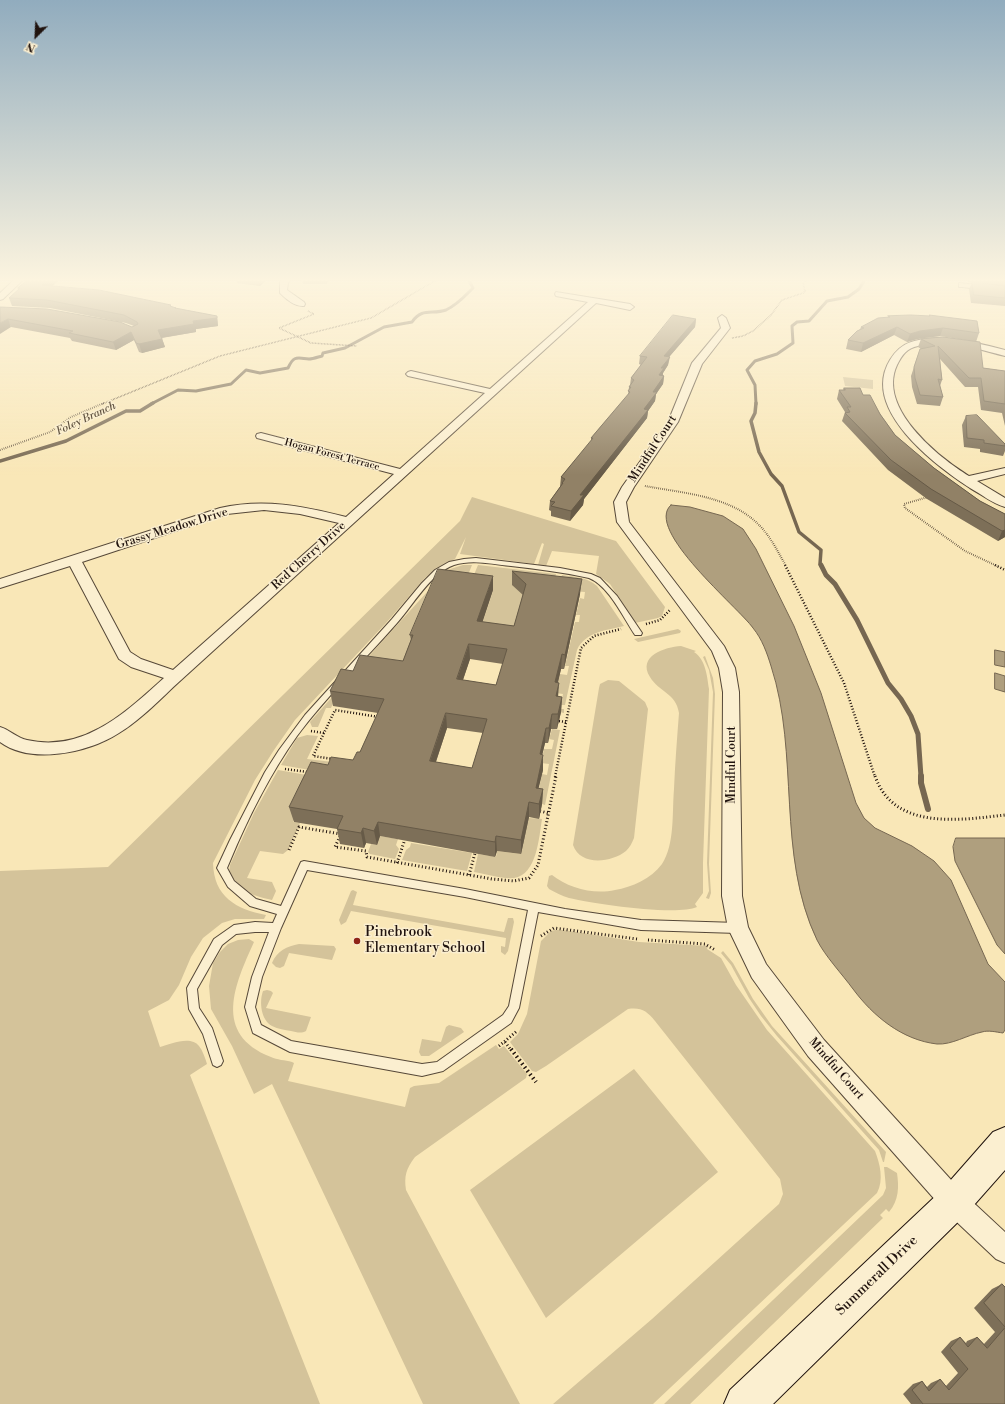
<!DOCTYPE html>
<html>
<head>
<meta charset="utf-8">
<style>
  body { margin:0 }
  #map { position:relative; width:1005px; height:1404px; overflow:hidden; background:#f9e7b7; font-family:"Libre Bodoni",serif }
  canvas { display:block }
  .north { position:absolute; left:16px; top:16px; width:40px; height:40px; -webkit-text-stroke:3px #fbefd0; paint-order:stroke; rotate:204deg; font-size:11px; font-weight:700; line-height:16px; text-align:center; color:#20130e }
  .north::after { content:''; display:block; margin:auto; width:14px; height:18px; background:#20130e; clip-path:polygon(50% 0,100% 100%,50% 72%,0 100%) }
</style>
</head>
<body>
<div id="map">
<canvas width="1005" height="1404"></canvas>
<div class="north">N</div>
</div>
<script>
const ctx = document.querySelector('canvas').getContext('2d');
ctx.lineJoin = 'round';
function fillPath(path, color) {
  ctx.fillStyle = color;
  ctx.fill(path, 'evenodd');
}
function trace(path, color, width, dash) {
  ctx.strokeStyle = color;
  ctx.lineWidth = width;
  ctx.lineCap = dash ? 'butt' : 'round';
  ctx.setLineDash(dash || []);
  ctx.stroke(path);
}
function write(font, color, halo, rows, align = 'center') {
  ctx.font = font + ' "Libre Bodoni",serif';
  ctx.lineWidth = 3;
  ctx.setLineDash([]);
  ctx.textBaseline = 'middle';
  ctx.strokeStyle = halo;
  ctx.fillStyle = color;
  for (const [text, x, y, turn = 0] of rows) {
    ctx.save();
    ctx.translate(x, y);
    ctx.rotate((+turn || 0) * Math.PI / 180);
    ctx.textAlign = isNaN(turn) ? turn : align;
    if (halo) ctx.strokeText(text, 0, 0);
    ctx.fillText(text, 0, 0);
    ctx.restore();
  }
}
const green = new Path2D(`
  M843,377L873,380V389L845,386Z
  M472,497L616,541L665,607L662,616L658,618L635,623L610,584L596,574L599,556L552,551L546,566L538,565L544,544L542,543L534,564L460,554L466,537L455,559L435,570L425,578L386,623L295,720L274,750L255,780L213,863C214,897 236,909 266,915L264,919H235L222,923L203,938L191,957L179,985L169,1000L148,1011L160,1047C170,1044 191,1035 199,1046C203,1051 205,1058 207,1064L190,1075L320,1404H0V871L108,867L460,521Z
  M463,565H472L464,585L401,682L359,667L447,570Z
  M478,565L556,574L552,590L513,640L478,636L493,591L469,587Z
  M562,575C574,577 587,577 597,586L624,626C607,630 585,632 577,650L565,705H561L560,709H564V713L555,711L561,703L563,694L556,693L560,674L567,675L569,666H565L575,622H579L580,615H576L580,598L584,599L585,592L558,590Z
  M678,629L681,631L680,633L638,642L634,639Z
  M681,646L696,651L694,652C706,660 707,676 709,689L703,863V893L695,904L697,907C677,916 593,904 569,898C562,896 555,892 549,889L547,886L549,876L552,875C568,888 594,895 615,890C632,887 651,879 662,864C675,844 672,813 674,789C675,764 677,739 679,713C676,693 659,692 650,677C637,656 665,647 681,646Z
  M705,656L713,678L715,694L709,864L711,893L709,899L706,898L709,891L707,863L713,692L709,670L703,657Z
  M608,680L619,681L645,702L648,709L634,838C632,843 630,847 626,851C611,863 580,866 573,845L599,688L600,684Z
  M340,688L331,708H326L318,727H312L310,722Z
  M552,729L560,730L545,805L536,802L542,774L547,775L549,764L541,763L544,749H552L554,740L549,739Z
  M307,735L318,736L307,759L333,762L322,772L281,765L297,738Z
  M278,770L318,777H313L293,822L300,823L288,850L283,854L260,851L247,878L272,882L276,891L272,900C250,895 241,892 229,871L230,865L254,813Z
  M529,818L542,819C539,837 537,875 514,878C502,879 486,874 474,872L478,854L496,857L497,851L520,854Z
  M380,836L398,839L396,845L399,849L395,859L370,854L368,852L371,844L377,845Z
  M411,843L472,853L467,871L402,860L406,850L410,847Z
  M353,890L357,892L353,905L504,932L508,918H513L514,922L508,951L505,955L501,952V946L505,947L506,938L351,911L346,922L341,925L339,920L351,891Z
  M555,930H563L639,942L708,946L707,949L721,958L736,985L767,1030L875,1151C880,1164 884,1180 877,1193L653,1404H553L652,1319L779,1204L783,1194L780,1179L655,1021C647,1011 641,1007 628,1009L546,1066L536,1072L532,1071L510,1042L518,1034L527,1014L541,941L551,931Z
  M249,939L254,942C235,984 212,1034 271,1057C277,1060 285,1060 292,1062L294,1063L288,1081L405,1107L410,1088L414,1086L439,1083L496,1045L499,1049L504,1046L527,1074L526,1078L415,1157C406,1169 404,1176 406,1190L520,1404H423L272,1084L254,1094L232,1046L211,1009L209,986L213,963L220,952L228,944L238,940Z
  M299,944L334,946L336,949L332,960L289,953L284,966L280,968L276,967L272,963C277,951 287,946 299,944Z
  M723,951L733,963L753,999L772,1026L886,1152L884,1162H883L879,1150L777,1036L761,1016L749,998L731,965L721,953Z
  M267,990L271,991L273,993L266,1008L311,1017L306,1031C301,1034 296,1032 291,1031C285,1030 278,1029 272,1026C261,1020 259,1002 263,991Z
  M449,1025L461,1028L464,1032L429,1056H421L419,1052L422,1039L441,1042L446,1027Z
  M634,1069L718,1172L546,1318L470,1190Z
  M884,1167H887L897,1173C899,1187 899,1200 889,1212L886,1209L880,1215L883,1218L690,1404H664L883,1195L886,1188Z`);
const water = new Path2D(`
  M671,505L690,507L723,516L743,529L756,549L794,626L821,693L856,803L864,818L875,828L912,846L934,861L951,880L988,964L1005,982V1030L1003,1033C996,1032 988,1030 982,1032C967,1035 952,1045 937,1044C902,1040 873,1016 853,989C842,974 825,956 817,940C776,854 800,755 771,666C767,653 762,639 753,628C739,608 643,529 671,505Z
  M995,650L1005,652V667L995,665Z
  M995,673L1005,676V692L995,689Z
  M956,838H1005V954L997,945L955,861L953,847Z`);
const streamFar3 = new Path2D(`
  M151,404L178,390L196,391L231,384L246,370L260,373L288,368C294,355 297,358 309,359C313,359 318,357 322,356L323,353L345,348L384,327L412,322C422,307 432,315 446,310C457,305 465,296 473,288L468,279L469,278
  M756,404L755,385L747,370L755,361L777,354L793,343L792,326L797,322L809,321L827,301L848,297L859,289L866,278`);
const streamFar2 = new Path2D(`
  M756,403L755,413L751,421L759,452L771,474L782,486L799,532L821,550L820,564L821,566
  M0,461L66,441L126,411H140L153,403`);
const streamFar1 = new Path2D(`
  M821,565L826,575L835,584L857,620L888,683L901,699L911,716L918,734L921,777`);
const stream = new Path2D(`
  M921,776V783L928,809`);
const pathFar4 = new Path2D(`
  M308,311L314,314L279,328L311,343L357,346
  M732,338L743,336L753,331L771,315L782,300L803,293L805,291L803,283L810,278
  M102,404L220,356L371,318L440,278`);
const pathFar3 = new Path2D(`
  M0,450L50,432L71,417L104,403
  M645,486C683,493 731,496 759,525C771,537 778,552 786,566
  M928,497L904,504L905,508L965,551L997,566`);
const pathFar2 = new Path2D(`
  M785,565L844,683L875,777
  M995,565L1005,570
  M646,624L660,620L670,610
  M559,721L566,722
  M311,731L324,733L335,710L379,717
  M324,733L313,756L333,759
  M285,769L308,772
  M555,777L581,648L594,636L621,629`);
const pathFar1 = new Path2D(`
  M875,776C894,831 960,820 1005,815
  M540,811L548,813
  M289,850L299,827L341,834L335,847L366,851L367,857L492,879L514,881L529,878L538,865L556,776
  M397,863L404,842
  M469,875L475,853
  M541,936L554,928L637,939
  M648,940L705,944L715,950
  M505,1042L511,1050
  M499,1046L517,1031`);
const path = new Path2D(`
  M511,1049L536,1082`);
const lane = new Path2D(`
  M476,558L560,568L591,574L600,578L617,596L642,633L641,635H635C623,617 609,586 589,578C563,572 537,569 511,566C492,564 472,559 454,565C431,573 413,605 397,623C364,661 327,695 297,736C270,774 248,818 230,861L227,868L234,881L256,899L281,906L301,862L304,861L465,889L565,909L641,920L738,923L742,925L743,928L742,931L738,933L641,930L538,912L519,1008L511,1023L443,1071L422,1076L290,1052L253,1033L245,1007L252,977L269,932H255L236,934L222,945L197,989L199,1008L212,1028L223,1061L221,1065L217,1067L213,1065L203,1034L189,1009L187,988L214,939L234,925L255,922L273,923L277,914L250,906L228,887L217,868L230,840L265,772L279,750L305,715L392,619L422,583L435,570L449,562L464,559ZM307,870L465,897L528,910L509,1006L503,1015L437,1062L422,1064L291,1041L261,1025L255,1007L262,977L281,928Z`);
const street = new Path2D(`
  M16,278H25L3,299L0,300V293Z
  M283,278H292L288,283L287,290L304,302L305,304L304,306C295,307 286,299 280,293V282Z
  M959,283L1005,288V292L962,287H959Z
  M556,292L630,304L634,307L630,310L596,303L181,680C161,698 142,719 119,733C88,753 31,765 0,742V727C10,730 17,738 27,740C84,753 126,712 164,678L131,667L119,659L70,566L0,588V579L220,508C263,498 304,506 346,517L394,474L257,438L256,436L257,434L261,433L400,469L485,393L408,376L406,374L408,372L411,371L490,389L588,302L556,296L555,294ZM264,510L300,514L339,523L173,670L141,659L130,652L82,562L227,514Z
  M722,315L726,318L730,328L702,364L678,422L634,487L626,502L629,522L724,646L735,668L739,692L742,896L748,927L766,964L824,1040L963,1193L1005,1232V1263L996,1259L945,1211L808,1056L752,978L728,928L722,896L723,692L719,668L712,651L617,522L614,502L622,487L668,422L692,363L721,328L718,318Z
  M940,338C962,340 984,344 1005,350V356C977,349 947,339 918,346C907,348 902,355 897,365C877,408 938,457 969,476L1005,468V474L977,481L1005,498V507C993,504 981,494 970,488C935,465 860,409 890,360C902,340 918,339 940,338Z`);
const secondary = new Path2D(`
  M1005,1127V1170L966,1214L773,1404H724L730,1390L942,1190L993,1132Z`);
const wall = new Path2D(`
  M30,278H62L52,286L172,307L176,309L217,316L218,326L196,329V332L162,338L165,347L142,353L139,352L134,340L116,350L72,341L70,338L11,327L0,307L132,327L134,326L126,323L50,308L12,306L9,298L19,290L18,288Z
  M236,278H268L260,286L237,283Z
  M302,278H331L326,284H303Z
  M968,278H1005V306L971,303L969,289L972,283L968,282Z
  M929,315L979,333L976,342L940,336L917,339L907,342L894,335L861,352L846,349L848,340L860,329L861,327L888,317V316H929Z
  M696,319L695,327L669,357L668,365L663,373V375L664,376L663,384L656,394L655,401L648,411L647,418L584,499L583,505L570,521L551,516V511L549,510L550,501L560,487L561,477L591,441V438L628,395L629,387L630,385L631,378L641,365L639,364L640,356Z
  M943,337L983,368L1005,371V426L1002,413L981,410L978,387H965L940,359L942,380L940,386L943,397L940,406L917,404L912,387L911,376L920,349H921L918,347L921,339Z
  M844,388L863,395L880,414L895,435L934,468L980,501L1005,514V537L998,541L927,499L888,470L842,421L845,412L837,399L839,390H843Z
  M966,416L1005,444V451L1003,456L980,452V449L964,447L962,425Z
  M512,571L580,594L564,669H561L558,683V697H562L561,712L557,729H551L548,743H545L542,755L543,770L538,789H543L542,804L539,819L529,817L521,854L497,851L495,857L380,836L377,845L366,843L364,848L340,844L337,829L294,822L289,807L328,765L353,760L360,752L378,713L333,706L330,691L353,671L403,661L411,640L410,635L493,590L482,622L514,626L523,595L512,585ZM470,659L503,664L496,685L463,680ZM447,728L483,733L472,768L436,762Z
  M1002,1284L1005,1287V1404H911L903,1394L913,1384L922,1381L927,1387L931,1383L940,1379L946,1386L958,1373L941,1352L951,1341L960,1337L966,1343L967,1341L977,1337L984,1344L995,1332L974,1308L992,1289Z`);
const shadedWall = new Path2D(`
  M50,278H62L44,293L42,285Z
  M259,278H268L260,286Z
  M325,278H331L326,284Z
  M217,316L218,326L196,329V332L160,338L158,330Z
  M8,319L11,327L0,334V323Z
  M696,319L695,327L663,364L664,356Z
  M897,327L894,335L861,352L863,343Z
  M943,328L940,336L917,339L907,342L910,334L920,331Z
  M131,332L134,340L116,350L113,342Z
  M162,339L165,347L142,353L139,344Z
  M670,357L668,365L663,373L662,377L659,375L661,368Z
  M664,376L663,384L656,394L655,401L648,411L647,418L584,499L583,505L570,521L571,511L580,495L644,409L653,392Z
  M1005,530V537L998,541L1002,531Z
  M493,576V590L478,636L477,621Z
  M582,579L580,594L564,669L565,655Z
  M469,644L470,659L458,694L457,679Z
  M562,654L561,669L554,697L555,682Z
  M559,683L558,698L556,696Z
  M562,697L561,712L557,729L558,714Z
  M446,713L447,728L431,776L430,761Z
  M552,714L551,729L548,743L549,728Z
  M546,728L545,743L539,769L540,754Z
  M543,755V770L535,803L536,788Z
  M543,789L542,804L539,819V804Z
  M529,802V817L521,854V840Z
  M378,822L380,836L377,845L374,831Z
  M363,828L366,843L364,848L361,833Z
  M496,836L497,851L495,857V842Z`);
const building = new Path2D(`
  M30,278H50L42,285L99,290L171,305L170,306L176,308H175L217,316V318L193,321L194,324L158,330L162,339L139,344L136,343L131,332L113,342L69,333L73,331L8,319L0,323V307L47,309L120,322L132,327L138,324L137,322L124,315L47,300L9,298L20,288H18Z
  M972,282L1005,286V298L974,295Z
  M673,315L696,319L664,356L670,357L661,368H664L659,375L664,376L653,392H657L644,409L648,410L580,495H584L571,511L551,506L555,502L550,501L563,483H562L565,479L561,477L593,438H591L630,392L628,391L631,387H629L634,380L631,378L647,357L640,356Z
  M911,315L930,316L929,315L977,321L979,333L943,328L920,331L910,334L897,327L863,343L848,340L857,331L864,328L861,327L878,318L890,317L888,316Z
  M943,337L980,342L983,368L1005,371V404L984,401L981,378H969L938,346L942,380L938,379L943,397L920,395L915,378L914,367L920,349L935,346L921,339Z
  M844,388H860L863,395H870L880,414L895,435L934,468L980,501L1005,514V530L1002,531L931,489L891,460L845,413L850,412L847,407H851L839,390H845Z
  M977,415L1005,444V446L984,443V440L967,438L966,416Z
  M438,569L493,576L477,621L514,626L526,584L512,571L582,579L565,655L562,654L555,682L559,683L556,696L562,697L558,714H552L549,728H546L540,754L543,755L536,788L543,789L539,804L529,802L521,840L496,836L495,842L378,822L374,831L363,828L361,833L337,829L343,816L289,807L311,762L328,765L331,757L353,760L357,752H360L384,699L330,691L341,669L353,671L360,655L403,661L413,635H410ZM469,644L507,649L496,685L457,679ZM446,713L487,719L472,768L430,761Z
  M1002,1284L1005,1287V1327L984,1303Z
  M1005,1328V1404H923L912,1390L922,1381L929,1391L940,1379L949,1390L968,1369L950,1348L960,1337L968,1347L977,1337L987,1348Z`);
const markers = [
  [357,941,4,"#8f2418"]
];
const farStreetnames = [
  ["Hogan Forest Terrace",332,455,15]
];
const farWaternames = [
  ["Foley Branch",86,419,-25]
];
const streetNames = [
  ["Mindful Court",653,449,-57],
  ["Grassy Meadow Drive",172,529,-17],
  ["Red Cherry Drive",309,556,-42],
  ["Mindful Court",732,765,-90],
  ["Mindful Court",836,1069,49]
];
const nearPoinames = [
  ["Pinebrook",365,933],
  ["Elementary School",365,949]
];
const nearStreetnames = [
  ["Summerall Drive",877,1276,-44]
];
fillPath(green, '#d4c39a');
fillPath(water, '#af9f7e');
trace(water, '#766751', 1);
trace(streamFar3, '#766751', 3);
trace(streamFar2, '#766751', 3.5);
trace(streamFar1, '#766751', 5);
trace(stream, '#766751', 6);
trace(lane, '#564838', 2);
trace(street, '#564838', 2);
trace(secondary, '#20130e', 2);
trace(pathFar4, '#20130e', 1.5, [0.5, 1]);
trace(pathFar3, '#20130e', 2, [0.5, 1.5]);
trace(pathFar2, '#20130e', 2.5, [1, 2]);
trace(pathFar1, '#20130e', 3, [1, 2.5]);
trace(path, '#20130e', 4, [1.5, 3]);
fillPath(lane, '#fbefd0');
fillPath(street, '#fbefd0');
fillPath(secondary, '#fbefd0');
fillPath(wall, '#7d6f58');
fillPath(shadedWall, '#665a47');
fillPath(building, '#918166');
trace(building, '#665a47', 1);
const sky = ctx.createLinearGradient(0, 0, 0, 475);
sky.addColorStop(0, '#91acbe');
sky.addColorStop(0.59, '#fcf4df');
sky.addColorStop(1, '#fcf4df00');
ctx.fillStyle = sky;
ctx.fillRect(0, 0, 1005, 475);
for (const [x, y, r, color] of markers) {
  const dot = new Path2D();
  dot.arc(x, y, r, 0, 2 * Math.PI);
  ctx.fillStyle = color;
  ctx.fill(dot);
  trace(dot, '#fbefd0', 1.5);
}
write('10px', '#20130e', '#fbefd0', farStreetnames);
write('italic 11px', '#605240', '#fbefd0', farWaternames);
write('12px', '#20130e', '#fbefd0', streetNames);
write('14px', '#20130e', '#fbefd0', nearPoinames, 'left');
write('14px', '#20130e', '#fbefd0', nearStreetnames);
</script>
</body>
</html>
